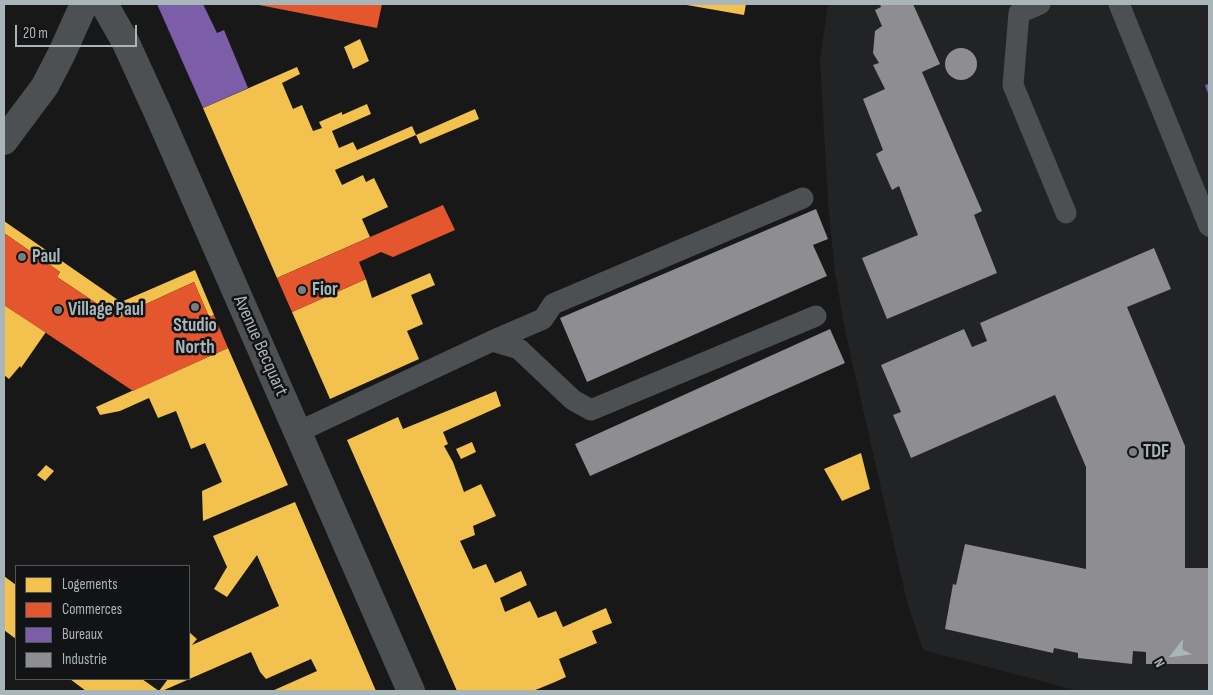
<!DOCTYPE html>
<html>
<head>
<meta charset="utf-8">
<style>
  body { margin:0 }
  #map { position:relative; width:1213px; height:695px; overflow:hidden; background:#181819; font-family:"Sofia Sans Condensed",sans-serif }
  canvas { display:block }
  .frame { position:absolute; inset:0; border:5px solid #a8b6ba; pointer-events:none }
  .legend { position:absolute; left:15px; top:565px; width:175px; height:115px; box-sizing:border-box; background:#121315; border:1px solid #4e5457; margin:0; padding:6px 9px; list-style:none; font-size:15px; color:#a8b6ba }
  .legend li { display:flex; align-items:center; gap:10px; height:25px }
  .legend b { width:25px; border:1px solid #4e5457 }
  .north { position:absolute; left:1148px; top:630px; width:50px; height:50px; -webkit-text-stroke:4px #121315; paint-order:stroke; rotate:240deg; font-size:14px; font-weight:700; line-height:20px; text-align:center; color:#a8b6ba }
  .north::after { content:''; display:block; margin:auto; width:18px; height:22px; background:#a8b6ba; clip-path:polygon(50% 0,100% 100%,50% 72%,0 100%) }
  .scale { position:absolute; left:15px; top:25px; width:122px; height:22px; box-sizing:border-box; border:2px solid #a8b6ba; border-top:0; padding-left:6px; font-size:15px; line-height:18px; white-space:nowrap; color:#a8b6ba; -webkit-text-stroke:4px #121315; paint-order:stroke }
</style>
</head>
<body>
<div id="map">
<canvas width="1213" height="695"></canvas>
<div class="frame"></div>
<ul class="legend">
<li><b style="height:14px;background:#f2c14e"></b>Logements</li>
<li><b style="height:14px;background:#e4572e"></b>Commerces</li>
<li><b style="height:14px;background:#7b5ea7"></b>Bureaux</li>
<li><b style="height:14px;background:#8d8d92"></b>Industrie</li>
</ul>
<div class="north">N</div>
<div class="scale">20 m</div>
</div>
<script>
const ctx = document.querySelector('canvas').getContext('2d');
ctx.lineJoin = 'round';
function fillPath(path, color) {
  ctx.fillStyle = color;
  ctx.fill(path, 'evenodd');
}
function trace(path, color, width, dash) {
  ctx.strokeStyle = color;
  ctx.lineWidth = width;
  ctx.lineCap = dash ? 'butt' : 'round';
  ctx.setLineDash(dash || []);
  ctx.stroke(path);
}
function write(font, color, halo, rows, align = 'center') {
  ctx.font = font + ' "Sofia Sans Condensed",sans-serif';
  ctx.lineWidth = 5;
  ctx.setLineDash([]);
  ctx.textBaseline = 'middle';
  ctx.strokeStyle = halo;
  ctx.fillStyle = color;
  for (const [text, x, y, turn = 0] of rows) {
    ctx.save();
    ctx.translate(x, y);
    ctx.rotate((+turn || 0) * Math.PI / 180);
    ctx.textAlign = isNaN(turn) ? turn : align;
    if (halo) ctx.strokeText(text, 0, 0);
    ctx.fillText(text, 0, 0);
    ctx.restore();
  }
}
const built = new Path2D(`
  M828,4H1209V691H1079L923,650L907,602L846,335L835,273L828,203L820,59Z`);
const homes = new Path2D(`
  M681,4H746L744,15Z
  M360,39L369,61L353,69L344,47Z
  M297,67L300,74L282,83L293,109L302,105L313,131L322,128L319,122L342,112V115L367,104L371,114L332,131L339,148L353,142L357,150L412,126L416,135L335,170L342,185L363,175L366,182L374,178L388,207L362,219L370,237L277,278L203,108Z
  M475,109L479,119L420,144L416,135Z
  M4,221L121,302L195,270L214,315L209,317L194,282L124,314L120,319L57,277L60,272L4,233Z
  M430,273L435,285L411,295L423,324L407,331L419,359L330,399L292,312L366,279L372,298Z
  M4,305L46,332L21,368L20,366L9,379L4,375Z
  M228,348L288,485L203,521L202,491L222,482L205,443L191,449L176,411L158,418L149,398L120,411L100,415L96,407Z
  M496,391L501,406L443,432L448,444L444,446L453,462L464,492L481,484L496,516L473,526L475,535L460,541L473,569L486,564L495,583L521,571L527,585L500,598L505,612L530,601L538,618L556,611L563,627L606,608L612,623L592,631L597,643L559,659L566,677L555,682L533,691H457L347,440L398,417L403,429Z
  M472,442L476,452L461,459L456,449Z
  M861,453L870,489L842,501L824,469Z
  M46,465L54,471L45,481L37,475Z
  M295,502L376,691H272L317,671L311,659L266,679L260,672L251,652L162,691H86L70,679H142L159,691L168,679H189V632L197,639L192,645L279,606L257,555L227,597L214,589L227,567L213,536Z
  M4,576L16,585V639L4,630Z`);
const shops = new Path2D(`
  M254,4H382L377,28Z
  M443,205L455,230L393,257L381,252L359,262L366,279L292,312L277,278Z
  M4,233L60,272L57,277L120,319L124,314L194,282L209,317L214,315L228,348L133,391L4,305Z`);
const offices = new Path2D(`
  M157,4H203L217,33L224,30L248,88L203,108Z
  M1209,84V96L1205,85Z`);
const industry = new Path2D(`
  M880,4H913L940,64L922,72L982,211L974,215L997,273L887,319L862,258L918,235L899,186L892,190L876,154L883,150L863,99L885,89L873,65L879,63L873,53L875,31L882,26L875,10L881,7Z
  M945 64a16 16 0 1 1 32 0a16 16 0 1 1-32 0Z
  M816,209L828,239L813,245L827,276L587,382L560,318Z
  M1154,248L1171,289L1127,307L1185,446V568H1209V664H1146V652L1133,651L1132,664L1078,658V653L1054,648L1053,653L945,629L953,584L956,585L965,544L1086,569V467L1055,395L911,458L893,415L901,412L881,365L964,329L972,347L987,341L980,323Z
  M830,329L845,363L590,476L575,444Z`);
const service = new Path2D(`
  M1040,4L1019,13L1013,85L1066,213
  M1119,4L1209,226
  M492,341L543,319L553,304L803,198
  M298,432L492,341L519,349L573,400L591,410L816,316`);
const tertiary = new Path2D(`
  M104,4L125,41L157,111L411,691
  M4,141L45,86L62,53L84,4`);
const markers = [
  [22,257,5,"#767f82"],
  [302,290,5,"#767f82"],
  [195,307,5,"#767f82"],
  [58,310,5,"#767f82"],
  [1133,452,5,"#767f82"]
];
const poiNames = [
  ["Paul",32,257],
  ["Fior",312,290],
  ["Village Paul",68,310],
  ["Studio",195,326,"center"],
  ["North",195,348,"center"],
  ["TDF",1143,452]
];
const streetNames = [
  ["Avenue Becquart",260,346,66]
];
fillPath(built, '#222325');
fillPath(homes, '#f2c14e');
fillPath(shops, '#e4572e');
fillPath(offices, '#7b5ea7');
fillPath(industry, '#8d8d92');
trace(service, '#4c5052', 21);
trace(tertiary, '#4c5052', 28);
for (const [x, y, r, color] of markers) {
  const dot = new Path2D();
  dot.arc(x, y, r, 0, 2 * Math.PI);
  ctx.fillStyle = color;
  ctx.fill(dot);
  trace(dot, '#121315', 2);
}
write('bold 19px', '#a8b6ba', '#121315', poiNames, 'left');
write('19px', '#a8b6ba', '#121315', streetNames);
</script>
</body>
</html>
